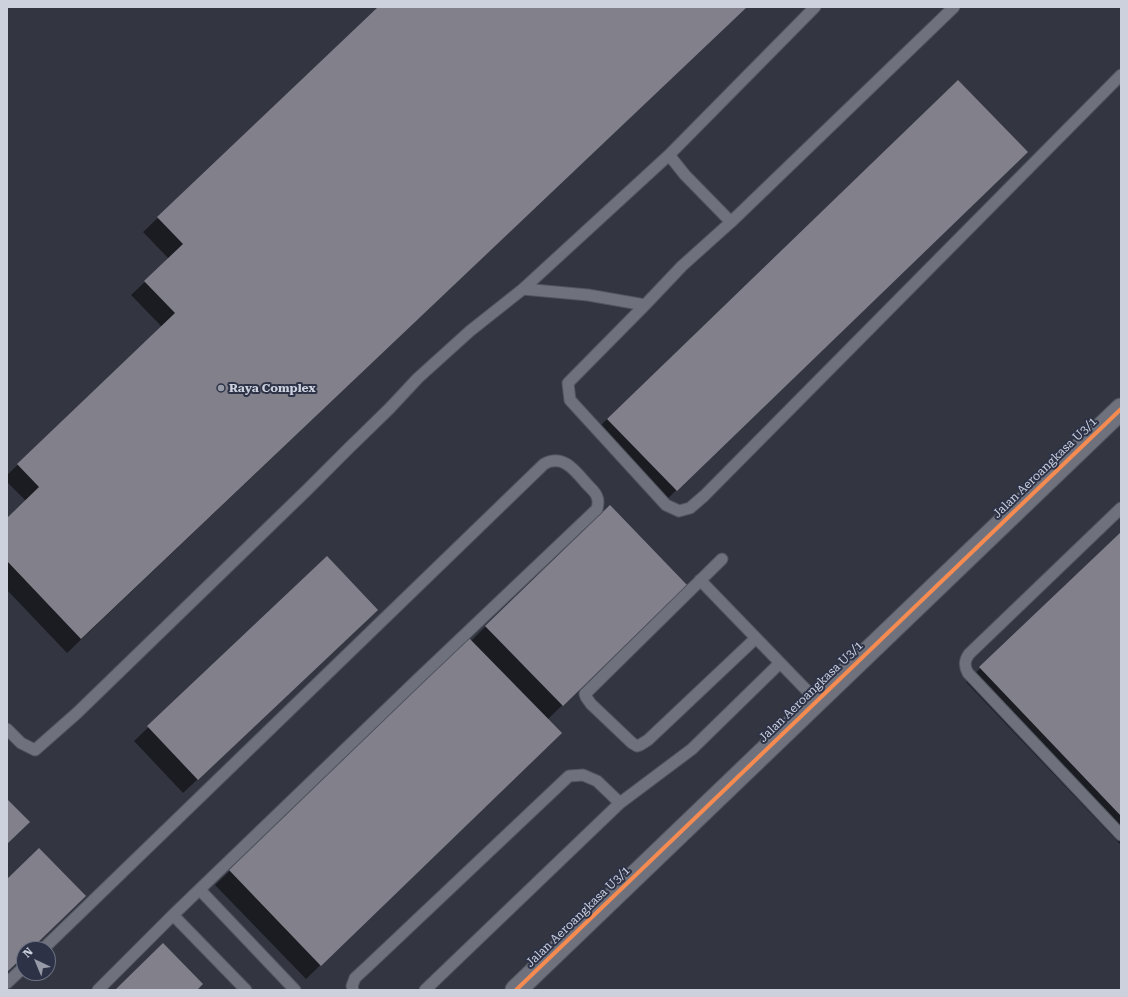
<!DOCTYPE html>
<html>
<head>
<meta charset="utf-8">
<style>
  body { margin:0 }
  #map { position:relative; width:1128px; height:997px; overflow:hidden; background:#333641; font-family:"Roboto Serif",serif }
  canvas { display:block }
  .frame { position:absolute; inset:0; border:8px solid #cdd1de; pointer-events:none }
  .north { position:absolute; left:16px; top:941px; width:40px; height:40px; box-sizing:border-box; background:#2d3247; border:1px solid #6d7283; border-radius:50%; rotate:316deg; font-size:11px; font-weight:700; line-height:16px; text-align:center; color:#cdd1de }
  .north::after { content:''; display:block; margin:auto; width:14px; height:18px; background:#979ba7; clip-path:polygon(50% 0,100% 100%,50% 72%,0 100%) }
</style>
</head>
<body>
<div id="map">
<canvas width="1128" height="997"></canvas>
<div class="frame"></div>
<div class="north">N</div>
</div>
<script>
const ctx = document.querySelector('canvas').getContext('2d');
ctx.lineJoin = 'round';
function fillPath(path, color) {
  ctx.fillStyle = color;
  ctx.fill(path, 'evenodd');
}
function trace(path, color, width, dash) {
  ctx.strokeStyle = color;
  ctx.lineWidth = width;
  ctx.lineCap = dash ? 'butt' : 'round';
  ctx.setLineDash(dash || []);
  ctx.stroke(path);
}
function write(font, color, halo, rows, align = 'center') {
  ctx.font = font + ' "Roboto Serif",serif';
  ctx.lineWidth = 4;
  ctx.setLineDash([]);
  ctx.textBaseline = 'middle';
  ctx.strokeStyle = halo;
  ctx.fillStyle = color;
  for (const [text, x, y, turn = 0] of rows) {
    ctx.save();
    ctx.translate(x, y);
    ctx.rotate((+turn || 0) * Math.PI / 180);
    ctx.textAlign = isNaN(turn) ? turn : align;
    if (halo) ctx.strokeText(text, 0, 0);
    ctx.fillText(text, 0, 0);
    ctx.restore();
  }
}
const shadow = new Path2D(`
  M379,7H746L67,653L7,590V519L26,501L7,482V475L162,327L131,295L169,259L143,232Z
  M1012,166L662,504L593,433L607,419Z
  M1121,533V845L966,682Z
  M327,557L363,624L183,793L134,741Z
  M672,599L547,720L546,747L306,979L215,885L469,639L471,641L486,626Z`);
const building = new Path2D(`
  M378,7H747L81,639L7,561V518L39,487L17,464L175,313L144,281L183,244L157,217Z
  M958,80L1028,152L677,491L607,419Z
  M610,505L687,585L563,706L485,626Z
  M1121,532V816L979,667Z
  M327,556L378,610L198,780L147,726Z
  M469,638L562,733L321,966L229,870Z
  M7,799L30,822L7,844Z
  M39,848L86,896L31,949H24V956L7,972V879Z
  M163,943L203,984L197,990H115Z`);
const lane = new Path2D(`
  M954,7L731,222L682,266L645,305L568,383L570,400L666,505L679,511L690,508L704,496L1121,75
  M669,155L685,175L731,222
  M523,289L588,295L645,305
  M1121,508L969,654C964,661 964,666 968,673L1121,835
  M722,559L585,694L586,697L591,704L632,743L637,746L640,745L648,740L756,638
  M700,580L817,701
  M7,729L21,743L35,750L77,713L307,490L351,446L389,409L418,378L470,331L523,289L669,155L815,7
  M200,890L295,990
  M43,949L544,464C562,454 574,469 585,482C589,487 596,492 597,497C599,501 598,505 597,509L418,679L173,915
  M7,983L24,967
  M98,990L173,915L246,990
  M353,990L352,986L355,978L368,966L569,776L583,775L597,781L620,803
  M425,990L620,803L692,749L780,663`);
const street = new Path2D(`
  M516,990L1121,409`);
const cycleway = new Path2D(`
  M516,990L1121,409`);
const markers = [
  [221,388,4,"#979ba7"]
];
const poiNames = [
  ["Raya Complex",229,388]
];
const streetNames = [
  ["Jalan Aeroangkasa U3/1",1045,468,-44],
  ["Jalan Aeroangkasa U3/1",811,692,-44],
  ["Jalan Aeroangkasa U3/1",578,917,-44]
];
fillPath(shadow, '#0007');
fillPath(building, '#82808b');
trace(lane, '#51555f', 13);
trace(street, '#51555f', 23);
trace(lane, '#6f727c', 11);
trace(street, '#6f727c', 21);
trace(cycleway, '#f68b52', 4);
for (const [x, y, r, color] of markers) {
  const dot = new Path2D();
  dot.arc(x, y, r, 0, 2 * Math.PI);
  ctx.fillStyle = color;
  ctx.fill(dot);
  trace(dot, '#2d3247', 1.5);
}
write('bold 12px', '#cdd1de', '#2d3247', poiNames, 'left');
write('12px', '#cdd1de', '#2d3247', streetNames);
</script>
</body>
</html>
